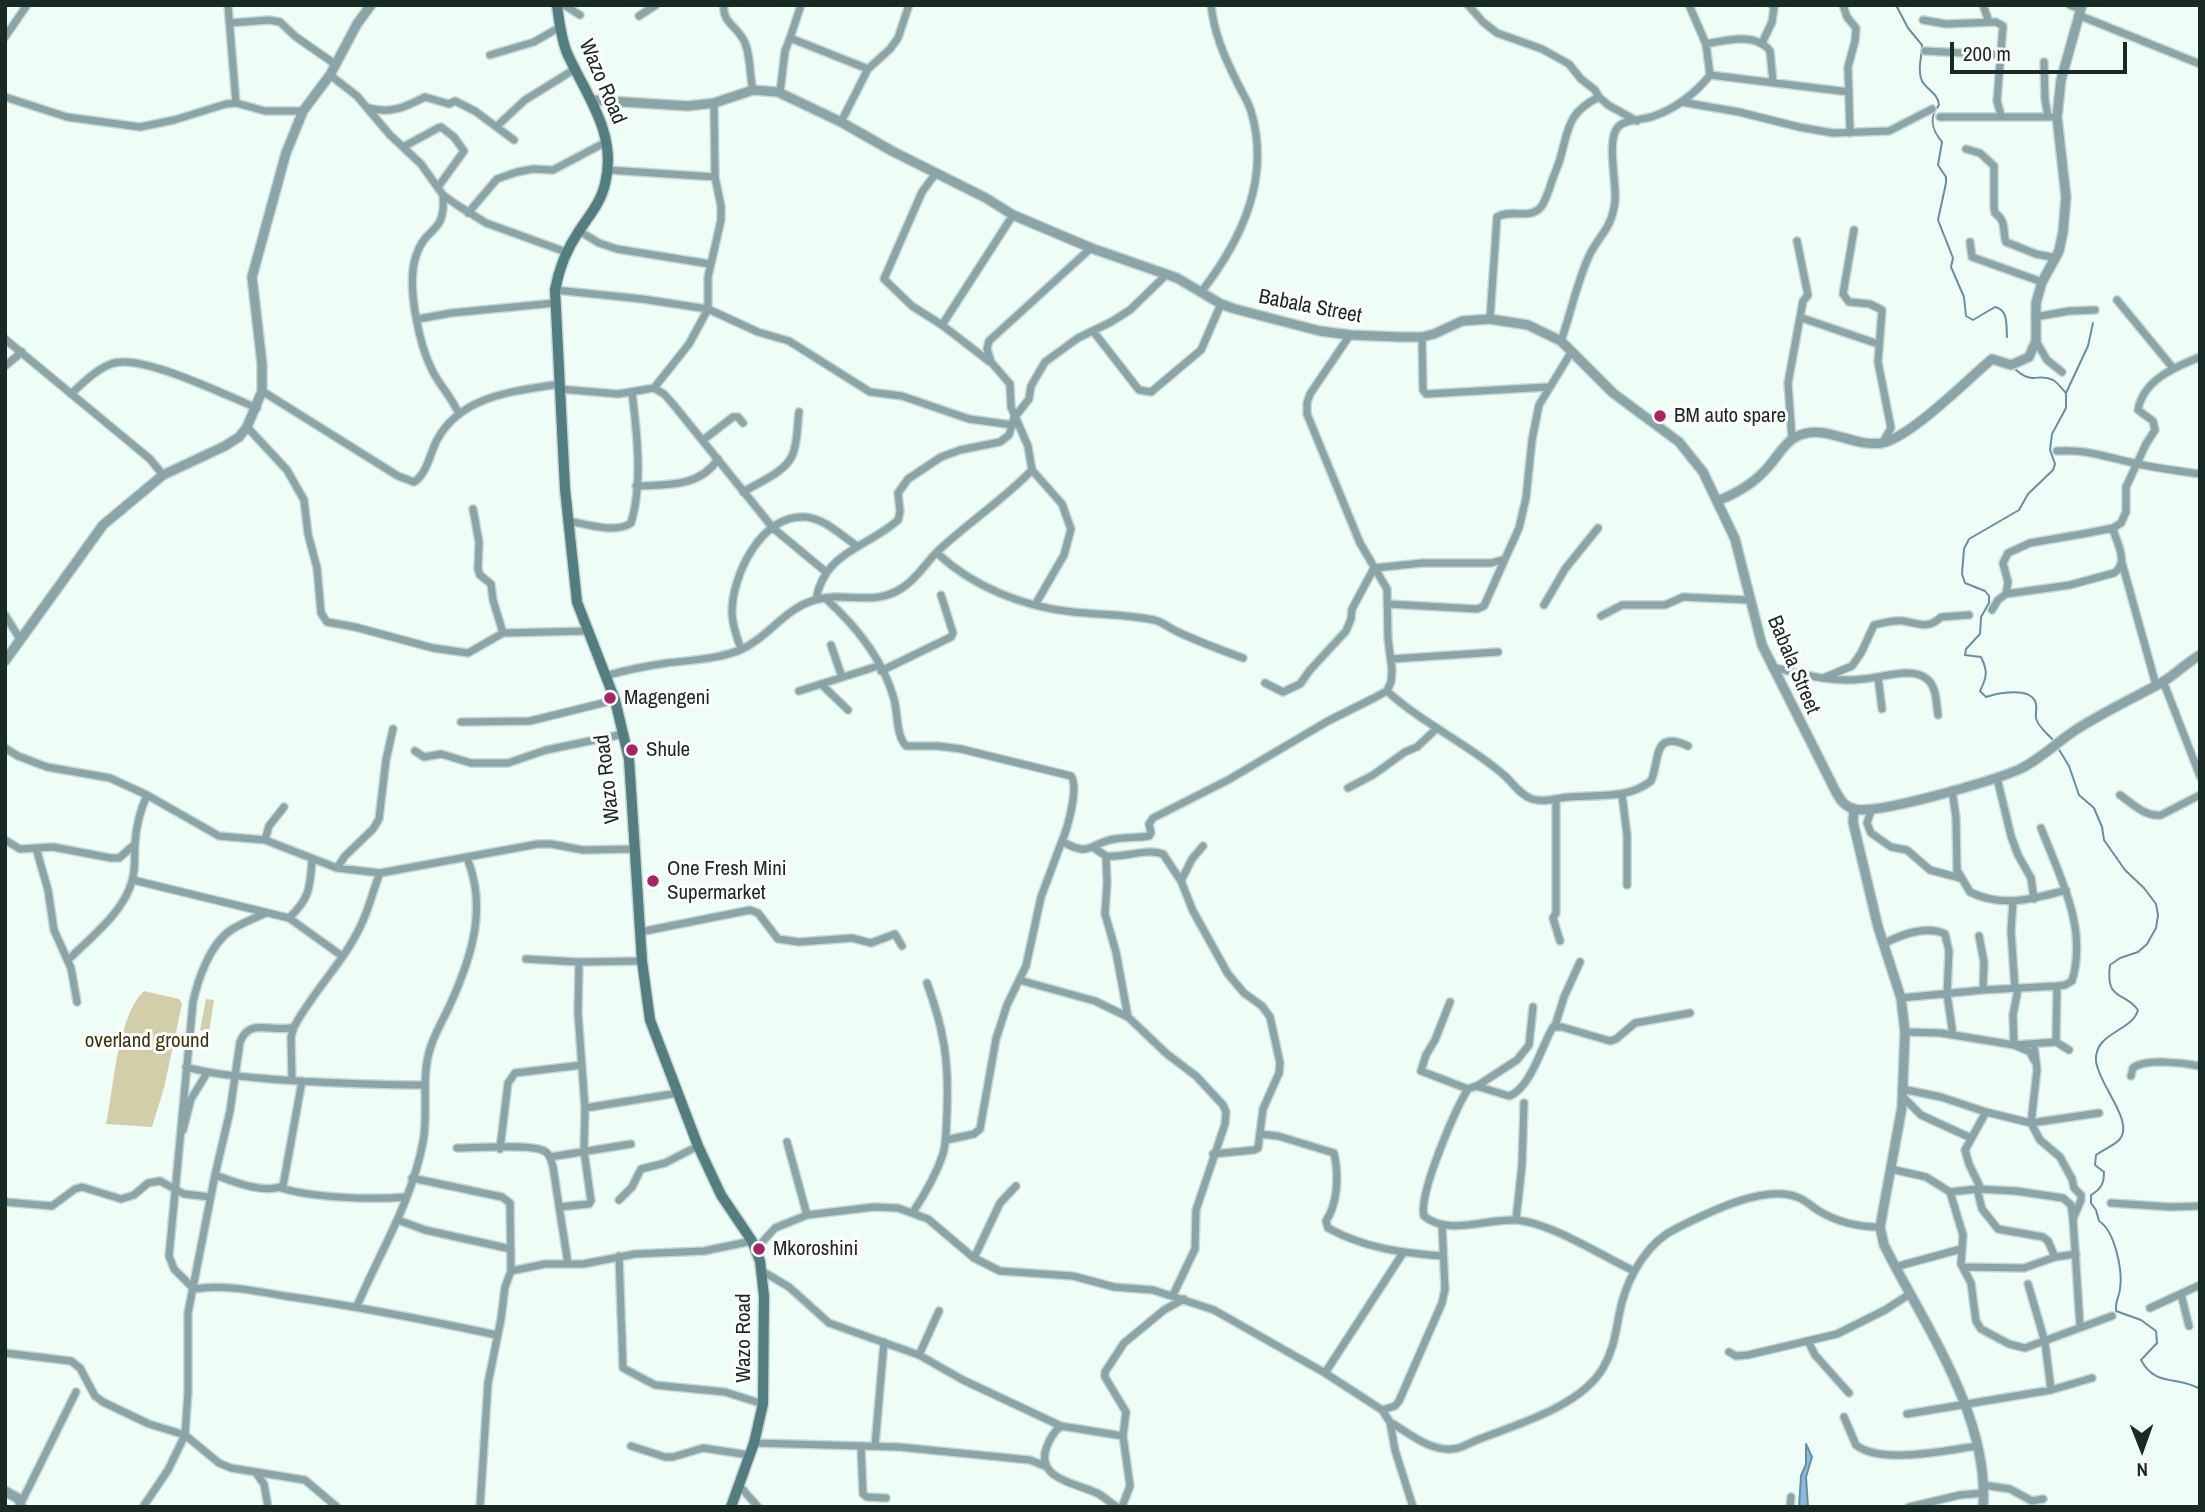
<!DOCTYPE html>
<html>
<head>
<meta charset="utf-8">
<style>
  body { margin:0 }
  #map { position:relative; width:2205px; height:1512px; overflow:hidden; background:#eefef7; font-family:"Archivo Narrow",sans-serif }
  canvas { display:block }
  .frame { position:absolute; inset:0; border:7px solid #192923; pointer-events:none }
  .north { position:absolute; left:2107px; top:1414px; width:70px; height:70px; -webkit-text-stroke:5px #fff; paint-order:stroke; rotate:179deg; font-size:19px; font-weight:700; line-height:28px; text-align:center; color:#192923 }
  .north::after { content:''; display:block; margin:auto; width:24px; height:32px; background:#192923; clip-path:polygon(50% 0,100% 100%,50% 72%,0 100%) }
  .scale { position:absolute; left:1950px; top:42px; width:177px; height:32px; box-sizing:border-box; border:4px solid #192923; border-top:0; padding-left:9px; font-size:21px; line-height:24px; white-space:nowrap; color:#192923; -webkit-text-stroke:5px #fff; paint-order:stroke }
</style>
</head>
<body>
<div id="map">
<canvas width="2205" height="1512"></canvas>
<div class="frame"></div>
<div class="north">N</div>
<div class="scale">200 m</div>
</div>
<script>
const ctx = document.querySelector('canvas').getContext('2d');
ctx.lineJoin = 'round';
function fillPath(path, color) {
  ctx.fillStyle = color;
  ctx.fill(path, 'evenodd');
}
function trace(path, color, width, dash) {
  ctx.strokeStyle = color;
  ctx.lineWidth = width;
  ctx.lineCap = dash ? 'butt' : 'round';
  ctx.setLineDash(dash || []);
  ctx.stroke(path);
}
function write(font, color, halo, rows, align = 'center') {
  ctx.font = font + ' "Archivo Narrow",sans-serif';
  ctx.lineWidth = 6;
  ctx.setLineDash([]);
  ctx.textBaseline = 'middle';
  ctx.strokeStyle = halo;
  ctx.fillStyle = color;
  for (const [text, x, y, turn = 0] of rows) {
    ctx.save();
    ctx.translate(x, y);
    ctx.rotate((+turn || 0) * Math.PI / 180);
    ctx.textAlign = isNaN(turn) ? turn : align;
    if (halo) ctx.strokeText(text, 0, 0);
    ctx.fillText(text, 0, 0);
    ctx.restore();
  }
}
const green = new Path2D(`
  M144,991L179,999L182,1004L164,1088L152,1127L106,1124C114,1087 117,1017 144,991Z
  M206,999L214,1000L209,1032L200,1030Z`);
const water = new Path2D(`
  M1806,1444L1812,1457L1806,1477L1808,1507H1799L1801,1476L1806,1464Z`);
const stream = new Path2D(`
  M1896,5L1908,28L1922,45C1922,57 1917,70 1922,81C1927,90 1938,93 1939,105C1928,118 1932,130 1942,142L1938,165L1946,177V183L1938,220L1953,258L1951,267L1964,297L1966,316L1973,320L1995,307C2009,310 2006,326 2007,337
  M2015,369C2033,386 2038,372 2053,380C2058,383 2062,389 2066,393
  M2053,740C2048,734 2037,726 2036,718C2035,712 2038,707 2035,701C2028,687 1998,693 1986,697L1980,691C1987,677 1988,671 1981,657L1965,655L1966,649L1980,634L1981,617L1989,603V596L1985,591L1965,583L1962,574L1964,549L1969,539L2019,510L2028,494L2053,470L2055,464L2050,450L2052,434L2066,408V393L2088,346L2093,323
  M2058,748L2069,766L2079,795L2094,808L2102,827L2104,840L2125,870L2144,888L2156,904L2158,915L2156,928L2147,944L2138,952L2120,958L2110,965C2105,1002 2125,991 2138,1010C2132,1032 2094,1032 2096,1061C2098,1084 2136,1123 2119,1140C2113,1146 2103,1150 2096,1155L2095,1165L2104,1172C2104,1184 2101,1189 2091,1195V1203L2096,1210L2099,1221C2115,1231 2123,1271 2120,1289C2119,1299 2115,1299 2116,1311L2141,1320L2156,1331L2157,1343L2141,1360C2156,1388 2178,1375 2200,1389`);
const minor = new Path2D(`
  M228,5L236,103
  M564,5L580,15
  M724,5C722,22 736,26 743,39C751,52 749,74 753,90
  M801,5L790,38L868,69
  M1468,5L1483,22L1497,33L1542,49L1569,64L1581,79L1595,90L1599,97L1608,105L1637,121
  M1843,5L1847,17L1856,28L1855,41L1848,67L1850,133
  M1983,5L1989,22
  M2070,5L2080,9
  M2078,15L2200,64
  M639,16L656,5
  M1923,20L1946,24L1996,22L2003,26L1997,101L2001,115
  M230,23L269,20L280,22L296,37L335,64
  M5,37L27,5
  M1762,43L1772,22L1774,8L1772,5
  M1706,44C1726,40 1756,32 1770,51L1773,82
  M1925,51L2002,55
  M490,55L534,42L560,27
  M2044,62L2045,99L2048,117
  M330,75L357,96L390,135L421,164L443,195L457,205L486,223L566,252
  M1710,75L1849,92
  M780,93L785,51L790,38
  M5,97L67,117L140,127L174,120L226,104L236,103L265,111H303
  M1681,102L1739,112L1799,127L1833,133L1889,131L1932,109
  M369,108C392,114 405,107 425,97L449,104L455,101L475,111L514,140
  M1940,117H2057
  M841,122L868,69L890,49L898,38L909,5
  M497,126L525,100L575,69
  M403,147L438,128L441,127L454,137L464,151L438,187
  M1966,149L1980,153L1994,166V207L1995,213C2007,221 2002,231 2006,242L2036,254L2056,258
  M608,170L715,177
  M936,173L922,192L884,279L912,306L942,325
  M443,195C446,236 426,224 416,256C406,285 419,345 433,372C441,387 452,398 459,414
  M468,213L497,179L517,172L533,169L553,170L606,142
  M1854,230L1843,294L1849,302L1870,304L1882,310L1878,362L1891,428L1883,442
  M579,231L599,243L617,249L710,264
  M1970,242L1972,257L2042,282
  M555,290L642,299L708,309L758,332L789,341L870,392L902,396L969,419L1013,425
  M1202,291C1242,239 1271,178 1251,111C1248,101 1241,91 1237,82C1224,56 1214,33 1211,5
  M2117,300L2173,368
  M2035,317L2069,311L2095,310
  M1802,318L1878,344
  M418,319L451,313L555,303
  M1490,319L1497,217C1510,209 1528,219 1539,209C1545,204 1546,196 1549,190C1552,179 1557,169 1560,159C1569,128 1567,113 1599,97
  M1093,331L1139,390L1151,392L1201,350L1221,304
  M1422,337L1423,390L1426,394L1548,387
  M5,339L150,459L163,475
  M1561,341C1571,313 1577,281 1590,254C1601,233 1612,228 1615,201C1617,183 1606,140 1618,127C1625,119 1644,120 1654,116C1675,109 1696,93 1710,75L1706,44L1689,5
  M2036,341L2047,360L2062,372
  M990,362L942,325L1013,215
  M5,366L22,352
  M654,388L689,344L708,309V277L721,220V206L715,177L714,103
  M560,389L618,394L654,388L664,394L673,404L773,528L826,572
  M262,391L398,476L414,482C427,474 430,453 437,440C461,395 515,391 560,384
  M71,394C83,383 95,370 111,364C139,352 227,396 257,408
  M247,427L287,470L304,500L308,534L317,568L321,613L327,622L355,627L433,648L468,653L503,633L587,631
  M1792,439L1788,383L1803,301L1808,295L1797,241
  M703,440L733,417H738L743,423
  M2057,451C2087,449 2105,457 2134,463C2155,468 2178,471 2200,474
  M636,486C667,485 700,487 718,459
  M743,492C758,483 785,472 792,456C798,444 797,425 799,412
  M473,509L479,542L478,569L480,575L491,584L493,600L503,633
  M568,521C586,524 616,534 631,523C643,484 637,433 632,392
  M937,553C973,587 1024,607 1073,612C1100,615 1127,614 1154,620C1163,622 1169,628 1178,632C1199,642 1221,650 1243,658
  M2122,563L2156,685
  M2006,594L2008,582L2003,563L2008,553L2030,543L2088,533L2113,528L2121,523L2126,512V487L2146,444L2155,430L2153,421L2138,410C2143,380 2175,367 2200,357
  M825,598C855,625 883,659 894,699C898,714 896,735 906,746H938L961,749L1071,776C1079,787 1068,827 1062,841C1090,859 1091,842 1115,839C1126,837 1138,838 1149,836L1151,833L1149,824L1153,818L1228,780L1328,721L1374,698L1387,691L1391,682L1392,670L1388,639L1387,589L1360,543L1307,414V403L1310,394L1350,335
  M816,599C825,551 867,548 898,520L900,512L898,493L908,479L941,457L960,450L1000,442L1009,435L1014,418L1029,399L1031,386L1045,362L1078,338L1111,322L1130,310L1167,274
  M1388,604L1477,609L1484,606L1505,559
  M1035,605L1064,555L1071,529L1062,504L1032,470L1028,446L1011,407L1010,384L991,362L987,349L989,341L1091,248
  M1544,605L1565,569L1598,528
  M1992,610L1998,600L2006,594L2070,585L2114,573C2130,562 2116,543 2113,528
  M5,615L20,639
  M1601,616L1622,605H1665L1683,597L1749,600
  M831,645L842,677
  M741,649C737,638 732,625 732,612C732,576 761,514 805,517C824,518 842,536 857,546
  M1391,659L1498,652
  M1772,667C1802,674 1832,683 1863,679C1881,678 1912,666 1927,679C1937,687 1936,703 1938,715
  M881,671L951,637L953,633L941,595
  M605,676C626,670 646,666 667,663C692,660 718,659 740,650C768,638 785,608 815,600C845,591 874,607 902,588C918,578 926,562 939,550C969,522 1003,500 1032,470
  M1878,677L1882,709
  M1823,678L1852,666L1861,653L1874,625C1883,623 1894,620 1903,621C1918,623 1928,630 1941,617L1969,615
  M2163,681L2200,776
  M1265,683L1283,692L1300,684L1310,670L1346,631L1351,619L1352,609L1374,568L1423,563H1491L1505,559L1519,528L1526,498L1532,440L1539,405L1572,351
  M821,684L848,710
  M799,691L878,666
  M1387,691C1423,724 1467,743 1504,775C1513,783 1520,795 1532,799C1545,803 1556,798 1569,797C1597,794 1627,800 1651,781C1660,761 1652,729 1688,746
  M461,722L530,721L615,700
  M5,748L18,756L47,767L110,778L147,795L219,836L265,840L337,868L380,873L538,844H551L583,850L635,849
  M415,751L424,757L441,754L471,763H508L546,750L624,734
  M1997,778L2011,836L2018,855L2031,878L2034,899
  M1348,788L1373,775L1405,752L1417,747L1437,728
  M1952,790L1956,817L1957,870L1970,892C2002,908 2033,899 2066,890
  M1622,794L1627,835V885
  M2120,795C2133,804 2145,817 2161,815L2200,795
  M1556,800V913L1553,918L1560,941
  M1871,811L1867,823L1871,833L1891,847L1907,850L1930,870L1960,878
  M5,840L20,849L53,847L111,858H119L135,844
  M265,840L269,826L284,807
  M36,848L48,890L54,930L71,968L77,1002
  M1094,848L1106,856L1107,883L1105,914L1116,952L1128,1017
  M1106,856C1124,858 1146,848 1163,854L1181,881L1193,911L1228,974L1244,993L1262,1006L1270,1017L1280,1063L1279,1073L1263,1109L1258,1148L1254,1150L1213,1154
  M337,868L345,856L373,829L379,819L386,760L393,729
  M133,880L289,918L342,956
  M1181,881L1192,859L1203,846
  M2013,902L2011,931L2015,989
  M289,918C310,898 310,888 312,860
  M640,932L750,910L758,913L778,939L799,942L852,938L871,943L895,934L902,946
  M1979,936L1984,962L1983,990
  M1885,943C1903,934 1926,925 1945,934L1949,951L1947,994L1953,1035
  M526,959L579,962L642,961
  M68,960C90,938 124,912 132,881C136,868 134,855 135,843C136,826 140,811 147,795
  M579,962L578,1013L585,1108
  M1019,980L1095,1001L1128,1017L1167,1054L1196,1076L1223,1105L1226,1112L1225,1124L1196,1210L1195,1249L1173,1295
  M2018,989L2013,1015L2014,1045L2030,1052L2034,1060
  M1901,998L1983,990L2057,986L2065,985L2072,981C2088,928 2060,877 2041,828
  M1450,1002L1435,1040L1426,1055L1421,1071L1468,1089L1476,1086L1509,1096C1531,1088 1542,1045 1553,1027H1562L1610,1041L1616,1039L1635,1023L1690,1013
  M1555,1026L1564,997L1580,962
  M1905,1032L1941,1033L2014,1045L2056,1042L2069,1050
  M2056,1042L2057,986
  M2034,1045L2037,1070L2031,1123L2040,1140L2060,1157L2072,1179L2074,1188L2081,1195V1200L2073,1219
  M186,1067C218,1076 250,1077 283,1080C331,1083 378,1085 425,1085
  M2131,1076L2133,1068C2145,1058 2185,1063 2200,1066
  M292,1080L291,1037L294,1027
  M1477,1086L1517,1060L1529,1045L1533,1007
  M1468,1089C1455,1110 1418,1195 1424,1216C1448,1236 1486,1219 1514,1220C1548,1221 1602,1256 1634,1271
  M1902,1089L1941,1097L1986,1112L2031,1123L2099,1113
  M1902,1096L1921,1115L1971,1138
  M183,1130L191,1099L207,1073
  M1260,1134L1278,1136L1334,1153C1339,1174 1338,1203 1326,1221L1328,1228C1364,1248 1402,1253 1442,1256
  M946,1140L974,1134L980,1129L996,1039L1007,1005L1026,966L1041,897L1062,841
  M787,1142L807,1215
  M457,1148C475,1148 535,1143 546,1152C551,1156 551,1161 553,1167L568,1264
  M500,1149L508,1083L515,1073L582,1065
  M550,1157L631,1144
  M1891,1169L1926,1177L1950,1192L1977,1189L2016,1191L2063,1198L2071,1205L2073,1219L2080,1326
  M215,1175C234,1182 263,1194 283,1186L302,1081
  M412,1178L502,1197L510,1203L511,1271
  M281,1188C314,1198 372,1200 406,1197
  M1977,1189L1982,1209L1998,1229L2043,1237L2048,1241L2055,1257
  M1981,1189L1969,1164L1965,1150L1986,1112
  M1950,1192L1963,1235L1961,1264L1971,1283L1976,1321L1981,1329L2009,1344L2025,1348L2112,1316
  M619,1200L632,1187L641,1169L665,1163L698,1146
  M5,1202L52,1206L75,1189L82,1187L121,1199L134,1195L148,1183L160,1181L184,1194L210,1197
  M2111,1203L2171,1207L2200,1206
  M559,1207L589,1204L591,1201L584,1151L585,1108L678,1093
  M913,1212C925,1194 936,1175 943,1154C947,1140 946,1126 947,1111C949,1060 944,1030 927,983
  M398,1220L425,1230L511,1249
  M1516,1220L1522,1165L1524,1103
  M756,1249L775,1228L807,1215L874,1207L898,1208L928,1219L974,1258L1000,1271L1073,1276L1114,1287L1153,1290L1214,1310L1325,1373L1382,1410L1390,1422L1395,1450L1413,1507
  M619,1256L623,1368L655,1385L725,1392L763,1404
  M974,1258L1000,1203L1016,1186
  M1895,1267L1961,1249
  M1963,1267L2024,1268L2055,1257L2076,1254
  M762,1271L789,1287L829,1323L919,1355L963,1380L1061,1426L1123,1436
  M2028,1284L2045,1342L2051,1390
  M194,1289L174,1269L169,1256L193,1002C198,979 210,944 231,930C242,923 255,918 266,913
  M194,1289C224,1284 255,1291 285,1296C356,1306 426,1320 497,1335
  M2181,1294L2189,1326
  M357,1306C380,1252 412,1201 423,1142C429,1111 420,1077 431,1046C435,1033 443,1020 449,1007C471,959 488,909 467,858
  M2150,1308L2200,1285
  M1808,1341L1815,1355L1849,1393
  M1729,1352L1736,1356L1748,1355L1837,1334L1885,1310L1910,1294
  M5,1353L71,1361L80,1368L95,1396L103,1402L149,1424L185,1435L219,1463L231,1468L305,1480L337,1507
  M919,1355L939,1311
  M1325,1373L1403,1253
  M1382,1410L1395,1406L1399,1401L1442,1303L1445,1289L1442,1225
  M1907,1414L2051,1390L2092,1378
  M1844,1417L1856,1445C1881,1465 1947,1450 1977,1446
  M1390,1422C1409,1433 1429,1451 1452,1449C1461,1449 1469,1443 1477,1440C1517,1424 1580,1407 1603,1368C1616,1346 1616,1325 1622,1302C1630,1273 1649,1241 1677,1228C1707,1213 1764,1184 1797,1197C1806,1200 1812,1207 1819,1211C1839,1223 1858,1227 1880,1227
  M1061,1426C1053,1432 1049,1440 1046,1449C1036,1480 1080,1484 1099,1494C1105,1498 1111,1503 1117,1507
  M754,1443L899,1447L1030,1460L1045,1466
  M631,1446L665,1457H673L703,1448L749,1455
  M861,1446L863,1494L867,1497L886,1498
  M875,1446L884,1342
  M256,1473L264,1484L268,1507
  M738,1484L758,1507
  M1983,1485L2010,1489L2032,1501L2043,1499
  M21,1503L76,1392
  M143,1507L168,1470L185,1435L188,1392V1313L215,1175L230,1111L240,1042C250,1016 273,1034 294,1027C313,991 344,962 361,925C369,909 373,890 380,873
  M480,1507L488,1383L501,1319L505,1287L511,1271L545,1264H583L635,1254L704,1251L752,1241
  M1122,1507L1130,1486L1123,1436L1126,1412L1105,1377V1372L1124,1343L1164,1310L1184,1299
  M1790,1507L1791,1497
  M1909,1507L1960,1495L1984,1493`);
const tertiary = new Path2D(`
  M592,100L688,106L714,103L753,90L778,92L841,122L892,151L986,198L1013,215L1091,248L1177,278L1221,304L1235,309L1320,331L1350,335L1400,337H1422L1434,334L1462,321L1490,319L1528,325L1561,341L1613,393L1679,442L1703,472L1735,539L1762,645L1836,792C1841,801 1845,807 1855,809C1878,815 1995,780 2020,769C2041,759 2057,742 2077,729C2104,712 2133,698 2161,683C2175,675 2186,663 2200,655
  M1717,501C1738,493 1755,483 1769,466C1777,457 1784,444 1794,438C1823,421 1852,448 1882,443C1911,437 1968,379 1992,359L2011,365L2029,357L2036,341V303L2042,282L2059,251L2063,232L2066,197L2057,117L2061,80L2082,5
  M5,661L103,525L163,475L225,446L239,437L247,427L262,391V364L252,277L286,153L303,111L330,75L357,24L371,5
  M1854,809L1853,822L1878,927L1901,998L1905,1032L1902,1107L1880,1227L1884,1245C1923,1323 1990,1416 1983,1507
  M5,1491L19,1499L21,1507`);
const secondary = new Path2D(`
  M557,5C559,21 561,38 567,53C586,95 618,134 605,184C601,202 589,216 579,231C566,250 559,268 555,290L565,489L577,602L615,700L629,759L642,961L650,1020L698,1146L721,1195L752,1241L760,1261L764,1296L763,1404L754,1443L731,1507`);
const markers = [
  [1660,416,7,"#ab2163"],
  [610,698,7,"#ab2163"],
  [632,750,7,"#ab2163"],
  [653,881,7,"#ab2163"],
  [759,1249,7,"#ab2163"]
];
const streetNames = [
  ["Wazo Road",602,82,67],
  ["Babala Street",1310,307,11],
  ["Babala Street",1793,665,67],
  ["Wazo Road",608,779,-97],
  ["Wazo Road",744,1338,-90]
];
const poiNames = [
  ["BM auto spare",1674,416],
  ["Magengeni",624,698],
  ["Shule",646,750],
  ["One Fresh Mini",667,869],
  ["Supermarket",667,893],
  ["Mkoroshini",773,1249]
];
const parkNames = [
  ["overland ground",147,1041]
];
fillPath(green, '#d3ceaa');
fillPath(water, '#89bbdb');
trace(water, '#678fa4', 2);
trace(stream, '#678fa4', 2);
trace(minor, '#c8d8d1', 10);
trace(tertiary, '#c8d8d1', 12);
trace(secondary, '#c8d8d1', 13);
trace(minor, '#89a5a8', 7);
trace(tertiary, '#89a5a8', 9);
trace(secondary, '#527d81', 10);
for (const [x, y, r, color] of markers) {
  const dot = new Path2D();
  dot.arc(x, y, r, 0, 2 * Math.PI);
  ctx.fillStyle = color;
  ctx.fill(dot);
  trace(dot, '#fff', 2.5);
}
write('21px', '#192923', '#fff', streetNames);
write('21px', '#192923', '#fff', poiNames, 'left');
write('21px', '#3d360b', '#fff', parkNames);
</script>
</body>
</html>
